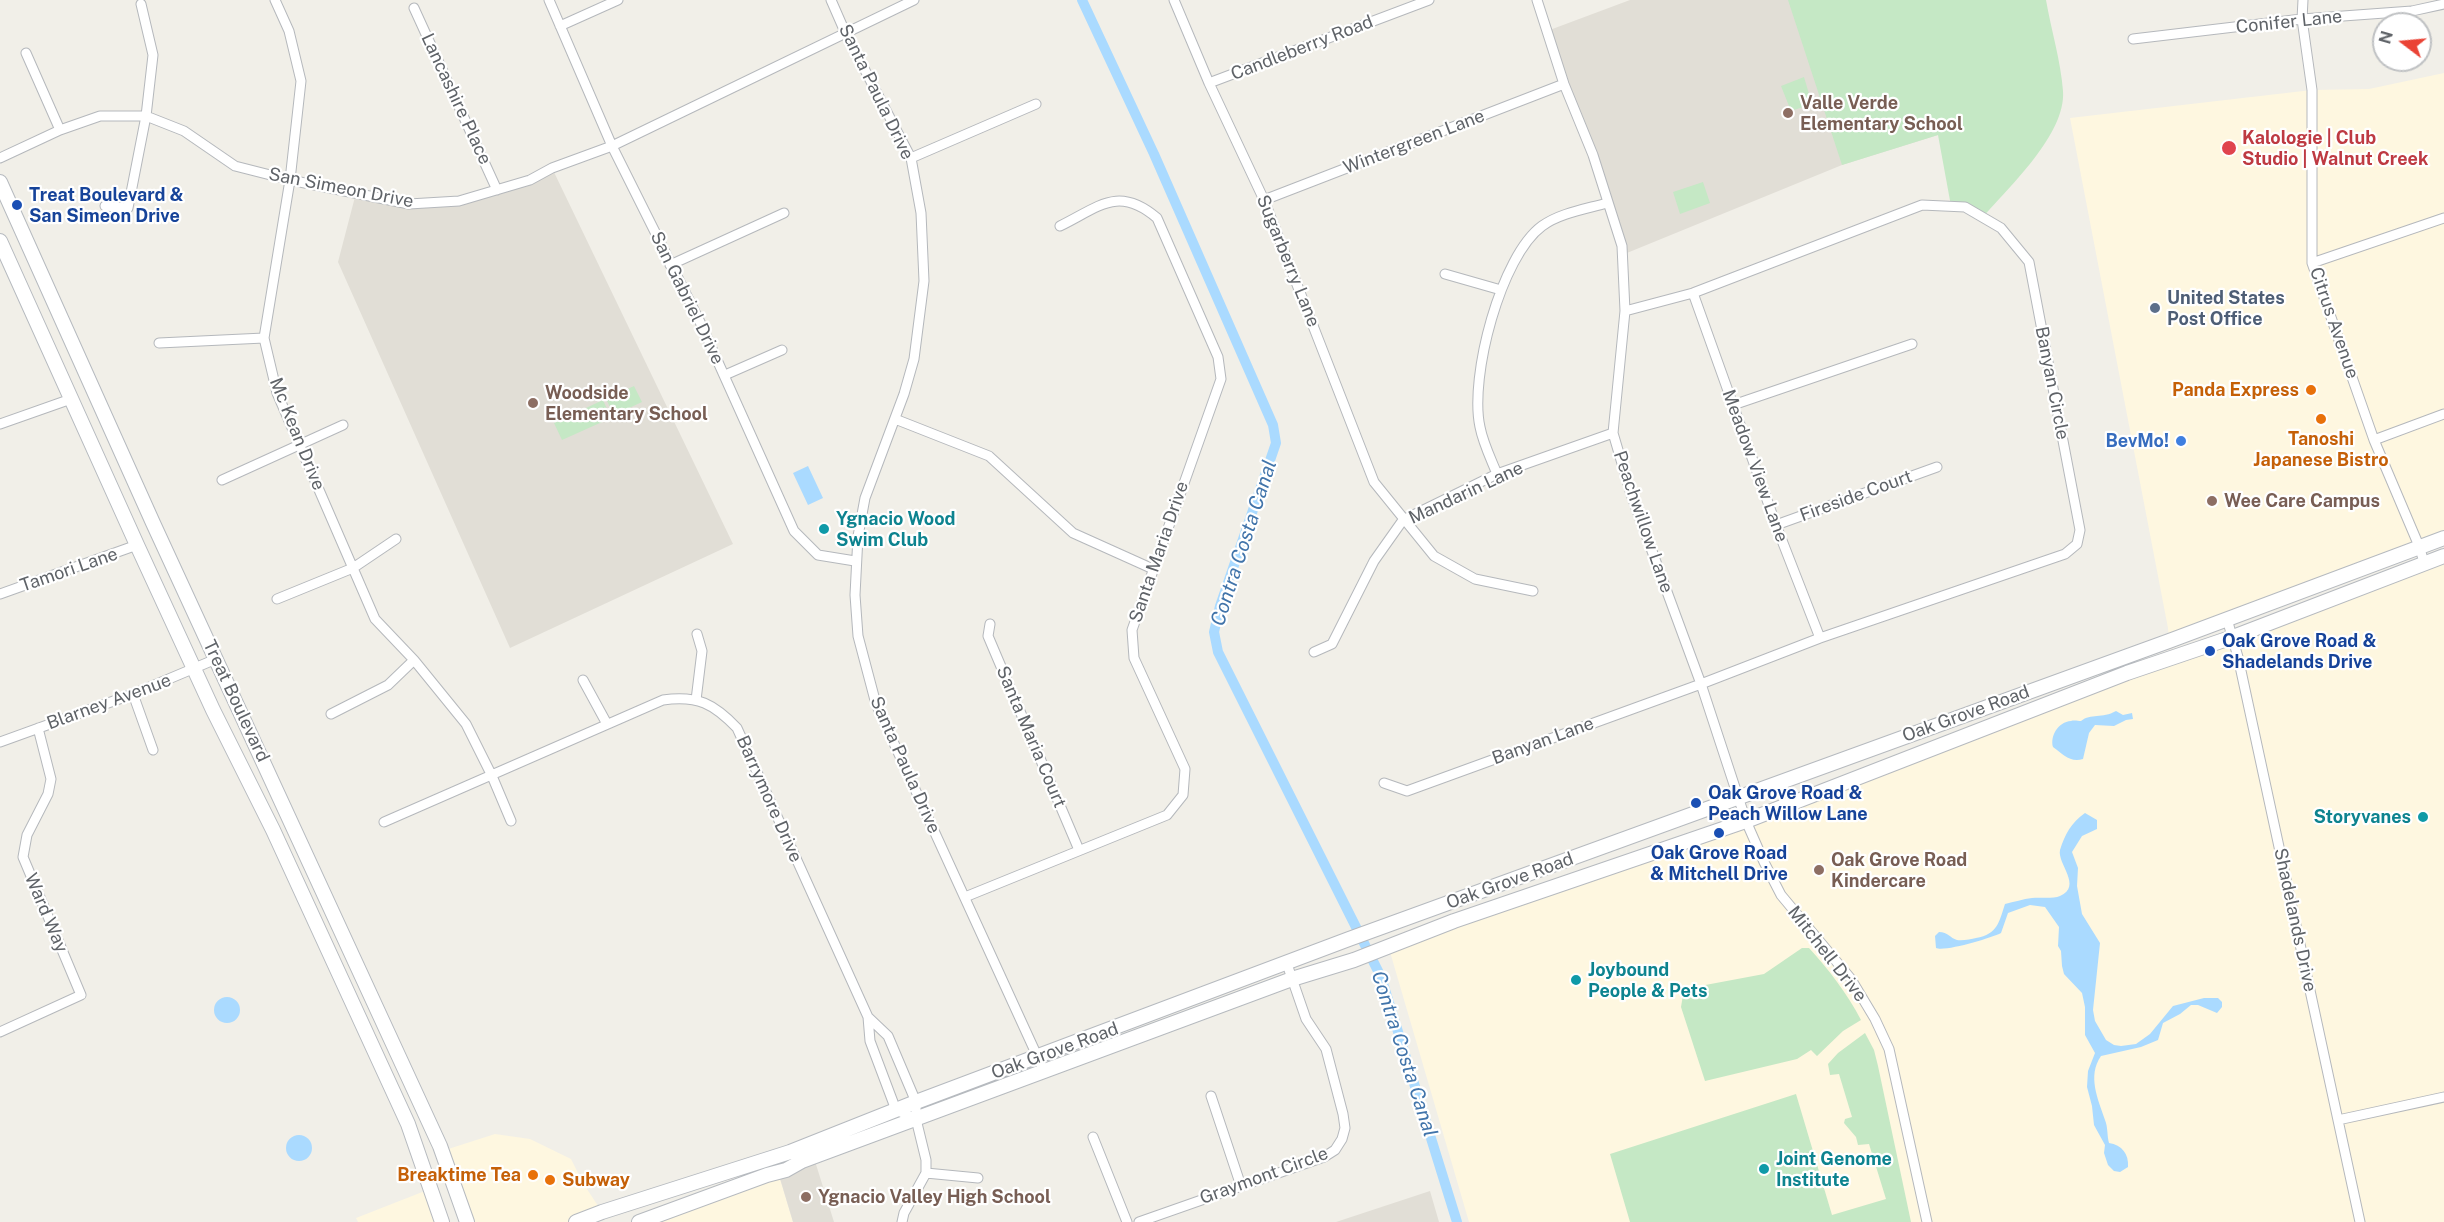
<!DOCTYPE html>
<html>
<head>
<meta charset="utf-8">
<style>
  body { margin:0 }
  #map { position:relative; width:2444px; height:1222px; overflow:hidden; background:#f1efe8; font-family:"Public Sans",sans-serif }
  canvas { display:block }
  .north { position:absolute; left:2372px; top:12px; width:60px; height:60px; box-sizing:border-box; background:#fff; border:2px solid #bfc1c3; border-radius:50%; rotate:286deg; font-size:16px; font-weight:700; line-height:24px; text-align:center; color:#5f6368 }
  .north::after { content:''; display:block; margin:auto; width:21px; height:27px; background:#ea4335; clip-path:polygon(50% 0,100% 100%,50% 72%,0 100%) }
</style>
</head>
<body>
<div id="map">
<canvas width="2444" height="1222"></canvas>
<div class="north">N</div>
</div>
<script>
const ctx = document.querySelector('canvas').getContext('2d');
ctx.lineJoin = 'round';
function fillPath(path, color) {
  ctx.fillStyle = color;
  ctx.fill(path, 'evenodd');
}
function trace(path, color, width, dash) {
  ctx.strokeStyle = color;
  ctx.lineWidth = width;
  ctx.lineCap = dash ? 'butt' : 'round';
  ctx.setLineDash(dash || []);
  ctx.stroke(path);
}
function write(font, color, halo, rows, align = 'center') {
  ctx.font = font + ' "Public Sans",sans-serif';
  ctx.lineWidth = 4.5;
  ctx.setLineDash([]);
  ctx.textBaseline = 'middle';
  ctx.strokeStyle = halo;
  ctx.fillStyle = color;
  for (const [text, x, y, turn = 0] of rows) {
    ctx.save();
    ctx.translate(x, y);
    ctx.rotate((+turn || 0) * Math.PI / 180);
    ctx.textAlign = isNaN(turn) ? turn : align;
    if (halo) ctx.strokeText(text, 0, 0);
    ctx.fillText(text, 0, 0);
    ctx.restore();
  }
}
const commercial = new Path2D(`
  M2444,73V538L2169,641L2168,628L2070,118L2312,90L2369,89Z
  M2444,556V1222H1469L1388,945L1746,821Z
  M495,1134L530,1139L571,1159L583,1183L602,1212L576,1222H467L442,1151Z
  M778,1172L793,1222H639Z
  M430,1189L437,1222H358L356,1218Z`);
const education = new Path2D(`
  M1630,0H2046L1938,135L1842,165L1622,255L1547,31Z
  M552,168L733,544L510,648L338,262L356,193L409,204L459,201Z
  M814,1158L834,1222H793L778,1172Z
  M1430,1191L1439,1222H1336Z`);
const green = new Path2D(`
  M1788,0H2046C2051,29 2061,62 2063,91C2066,134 2010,186 1983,217L1951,206L1938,135L1842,165Z
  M1804,77L1812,104L1791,111L1781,86Z
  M1703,182L1710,203L1680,214L1673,192Z
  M634,386L642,402L614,415L606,399Z
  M603,400L611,418L562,440L554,423Z
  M1802,948H1809C1829,970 1847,993 1861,1020L1843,1031L1817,1056L1811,1050L1797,1059L1705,1081L1681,1007L1684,989L1764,974Z
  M1865,1033L1874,1050L1878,1066L1911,1222H1630L1610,1154L1796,1094L1832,1215L1886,1199L1869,1144L1858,1145L1856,1137L1844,1123L1845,1119L1852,1117L1839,1074L1830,1075L1828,1064L1838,1053Z`);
const water = new Path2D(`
  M808,466L823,498L808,505L793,473Z
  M2116,711L2123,715L2132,713L2133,719L2126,720L2114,726L2095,725L2089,733L2083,759C2070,763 2063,754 2053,747C2050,736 2058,722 2071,721C2074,720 2078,721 2081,721C2091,713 2102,719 2116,711Z
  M2085,813L2097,820V829L2082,836L2072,852L2078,868L2077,886L2082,914L2100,943L2093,1010L2095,1021L2106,1040L2114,1045L2121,1046L2136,1044L2150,1034L2173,1006L2204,998H2218L2222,1002V1007L2217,1013L2198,1005H2191L2180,1014L2163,1023L2158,1040L2141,1047L2101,1056C2087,1076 2098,1099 2105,1120C2108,1127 2107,1136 2109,1143C2122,1145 2129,1154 2128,1167L2120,1172L2114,1171L2108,1165L2104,1153L2105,1145L2094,1125L2092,1106L2087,1087L2088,1071L2095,1053L2085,1035V1007L2082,993L2064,974L2062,966L2061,951L2058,946L2059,927L2045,907L2030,905L2008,913L2001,933C1991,938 1945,952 1936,948L1935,936L1939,932C1948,932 1950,938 1957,940C1963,941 1971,939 1976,938C1998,934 1999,922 2005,904C2014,902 2023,899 2032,898C2040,897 2053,899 2060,896C2083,886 2057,864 2060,850C2065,834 2071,823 2085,813Z
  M214 1010a13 13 0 1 1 26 0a13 13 0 1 1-26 0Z
  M286 1148a13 13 0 1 1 26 0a13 13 0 1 1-26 0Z`);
const canal = new Path2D(`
  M1082,0L1154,154L1273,425L1276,443L1220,606L1214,632L1218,652L1381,977L1457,1222`);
const minor = new Path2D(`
  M275,0L289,31L301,81L290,180L264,338L277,393L375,619L414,660L466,724L492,776L511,821
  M549,0L612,146L700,322L794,531L818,555L855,561
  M831,0L845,32L911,158L921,213L924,281L914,359L904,394L865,498L858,536L855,595L858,636L876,704L1044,1071
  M1174,0L1209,83L1264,200L1374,482L1434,556L1475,579L1533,591
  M1537,0L1564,84L1593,155L1622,246L1625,311L1613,433L1631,494L1701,684L1746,821L1764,862L1781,895L1851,979L1875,1019L1889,1049L1927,1222
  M2303,0L2302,19L2312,90V263L2374,440L2419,546L2424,562
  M414,8L497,190
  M560,26L618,0
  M2133,39L2302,19L2412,11L2444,4
  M26,53L60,130
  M1209,83L1429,0
  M0,158L60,130L100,116H146L184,131L235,166L290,180L409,204L459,201L530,180L552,168L612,146L914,0
  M911,158L1036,104
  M1264,200L1564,84
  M105,206L128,208L146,116L153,55L141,4
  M2312,263L2444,218
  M670,265L784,213
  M1445,274L1501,290
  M1693,293L1776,525L1820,638
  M159,343L264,338
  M725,375L782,350
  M1733,405L1912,344
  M895,419L989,456L1073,533L1153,569
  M0,424L71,399
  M2374,440L2444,414
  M1497,474C1491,459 1483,443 1480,427C1469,377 1501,256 1542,226C1560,213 1586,209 1607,203
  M222,480L343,425
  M1776,525L1937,467
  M0,594L137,545
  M277,599L353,568L396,539
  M2227,619L2238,657L2360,1222
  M990,624L988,636L1079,850
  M1314,652L1332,644L1374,561L1403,520L1497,474L1613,433
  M583,680L607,724
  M133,694L153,750
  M696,700L702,651L697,634
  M331,714L388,685L414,660
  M0,742L133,694L216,659
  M1384,783L1407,791L1701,684L1820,638L2065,554L2077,544L2080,530L2029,262L2001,228L1965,207L1922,205L1693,293L1625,311
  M384,822L663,700C698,695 714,704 737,728L868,1017
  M965,897L1167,815L1183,795L1185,769L1134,658L1132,630L1221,379L1218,357L1157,218C1118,185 1099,207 1060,226
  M0,1032L81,995L23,857L27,835L48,794L51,779L38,728
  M1211,1096L1241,1186
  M2338,1120L2444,1097
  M1093,1137L1127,1222
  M926,1173L978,1178
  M902,1222L904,1213L926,1173V1160L916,1119V1102L888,1036L868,1017L870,1041L896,1110L916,1119
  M1139,1222L1324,1157L1335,1150L1342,1139L1345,1128L1343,1114L1326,1049L1306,1019L1287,964`);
const secondary = new Path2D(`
  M0,182L153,523L440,1146L467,1222
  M0,241L137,545L213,710L273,830L408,1124L442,1222
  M576,1222L602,1212L790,1152L916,1102L1349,939L2169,641L2444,538
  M639,1222L767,1175L786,1170L802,1161L1292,979L1354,960L1454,921L1746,821L2127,673L2233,637L2444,556`);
const markers = [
  [1788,113,6,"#8d6e63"],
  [2229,148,8,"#e0444e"],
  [17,205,6,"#1a4fb4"],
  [2155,308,6,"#5c6f8a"],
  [2311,390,6,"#e8710a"],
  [533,403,6,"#8d6e63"],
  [2321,419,6,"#e8710a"],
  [2181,441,6,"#3f7fe0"],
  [2212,501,6,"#8d6e63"],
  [824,529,6,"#0f9aa8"],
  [2210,651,6,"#1a4fb4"],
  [1696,803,6,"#1a4fb4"],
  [2423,817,6,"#0f9aa8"],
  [1719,833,6,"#1a4fb4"],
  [1819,870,6,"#8d6e63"],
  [1576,980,6,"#0f9aa8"],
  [1764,1169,6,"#0f9aa8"],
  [533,1175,6,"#e8710a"],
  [550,1180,6,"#e8710a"],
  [806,1197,6,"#8d6e63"]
];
const streetNames = [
  ["Conifer Lane",2289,22,-6],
  ["Candleberry Road",1302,48,-21],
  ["Santa Paula Drive",876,92,64],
  ["Lancashire Place",456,99,65],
  ["Wintergreen Lane",1414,142,-21],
  ["San Simeon Drive",341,188,11],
  ["Sugarberry Lane",1288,261,68],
  ["San Gabriel Drive",687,298,64],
  ["Citrus Avenue",2334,323,71],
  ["Banyan Circle",2052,383,79],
  ["Mc Kean Drive",297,434,68],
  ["Meadow View Lane",1755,466,70],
  ["Mandarin Lane",1466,493,-25],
  ["Fireside Court",1856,496,-20],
  ["Peachwillow Lane",1643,522,71],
  ["Santa Maria Drive",1159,552,-71],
  ["Tamori Lane",69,570,-19],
  ["Treat Boulevard",236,701,65],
  ["Blarney Avenue",109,702,-20],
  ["Oak Grove Road",1966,714,-20],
  ["Santa Maria Court",1031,737,67],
  ["Banyan Lane",1543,741,-20],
  ["Santa Paula Drive",905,765,66],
  ["Barrymore Drive",769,799,66],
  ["Oak Grove Road",1510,881,-20],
  ["Ward Way",46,913,67],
  ["Shadelands Drive",2295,920,78],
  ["Mitchell Drive",1827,954,52],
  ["Oak Grove Road",1055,1051,-20],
  ["Graymont Circle",1264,1176,-20]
];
const educationNames = [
  ["Valle Verde",1800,103],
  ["Elementary School",1800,124],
  ["Woodside",545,393],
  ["Elementary School",545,414],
  ["Wee Care Campus",2224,501],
  ["Oak Grove Road",1831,860],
  ["Kindercare",1831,881],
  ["Ygnacio Valley High School",818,1197]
];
const healthNames = [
  ["Kalologie | Club",2242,138],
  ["Studio | Walnut Creek",2242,159]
];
const transitNames = [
  ["Treat Boulevard &",29,195],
  ["San Simeon Drive",29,216],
  ["Oak Grove Road &",2222,641],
  ["Shadelands Drive",2222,662],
  ["Oak Grove Road &",1708,793],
  ["Peach Willow Lane",1708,814],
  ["Oak Grove Road",1719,853,"center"],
  ["& Mitchell Drive",1719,874,"center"]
];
const serviceNames = [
  ["United States",2167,298],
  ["Post Office",2167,319]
];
const foodNames = [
  ["Panda Express",2299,390],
  ["Tanoshi",2321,439,"center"],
  ["Japanese Bistro",2321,460,"center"],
  ["Breaktime Tea",521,1175],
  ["Subway",562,1180,"left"]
];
const shopNames = [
  ["BevMo!",2169,441]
];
const cultureNames = [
  ["Ygnacio Wood",836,519],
  ["Swim Club",836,540],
  ["Storyvanes",2411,817,"right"],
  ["Joybound",1588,970],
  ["People & Pets",1588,991],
  ["Joint Genome",1776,1159],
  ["Institute",1776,1180]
];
const waterNames = [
  ["Contra Costa Canal",1244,543,-72],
  ["Contra Costa Canal",1404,1054,72]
];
fillPath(commercial, '#fef7e0');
fillPath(education, '#e1ded6');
fillPath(green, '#c5e8c5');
fillPath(water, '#aadaff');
trace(canal, '#aadaff', 10);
trace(minor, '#b5b8bc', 11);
trace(secondary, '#b6babf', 16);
trace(minor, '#fff', 9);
trace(secondary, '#fff', 14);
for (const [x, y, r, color] of markers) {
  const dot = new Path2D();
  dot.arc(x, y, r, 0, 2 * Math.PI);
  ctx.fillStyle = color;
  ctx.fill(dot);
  trace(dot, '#fff', 2);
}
write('18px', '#5f6368', '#fff', streetNames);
write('bold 18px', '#785e54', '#fff', educationNames, 'left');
write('bold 18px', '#be3a42', '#fff', healthNames, 'left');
write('bold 18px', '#164399', '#fff', transitNames, 'left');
write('bold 18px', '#4e5e75', '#fff', serviceNames, 'left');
write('bold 18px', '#c56008', '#fff', foodNames, 'right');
write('bold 18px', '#366cbe', '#fff', shopNames, 'right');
write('bold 18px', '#0d838f', '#fff', cultureNames, 'left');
write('italic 20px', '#4174aa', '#fff', waterNames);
</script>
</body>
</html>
